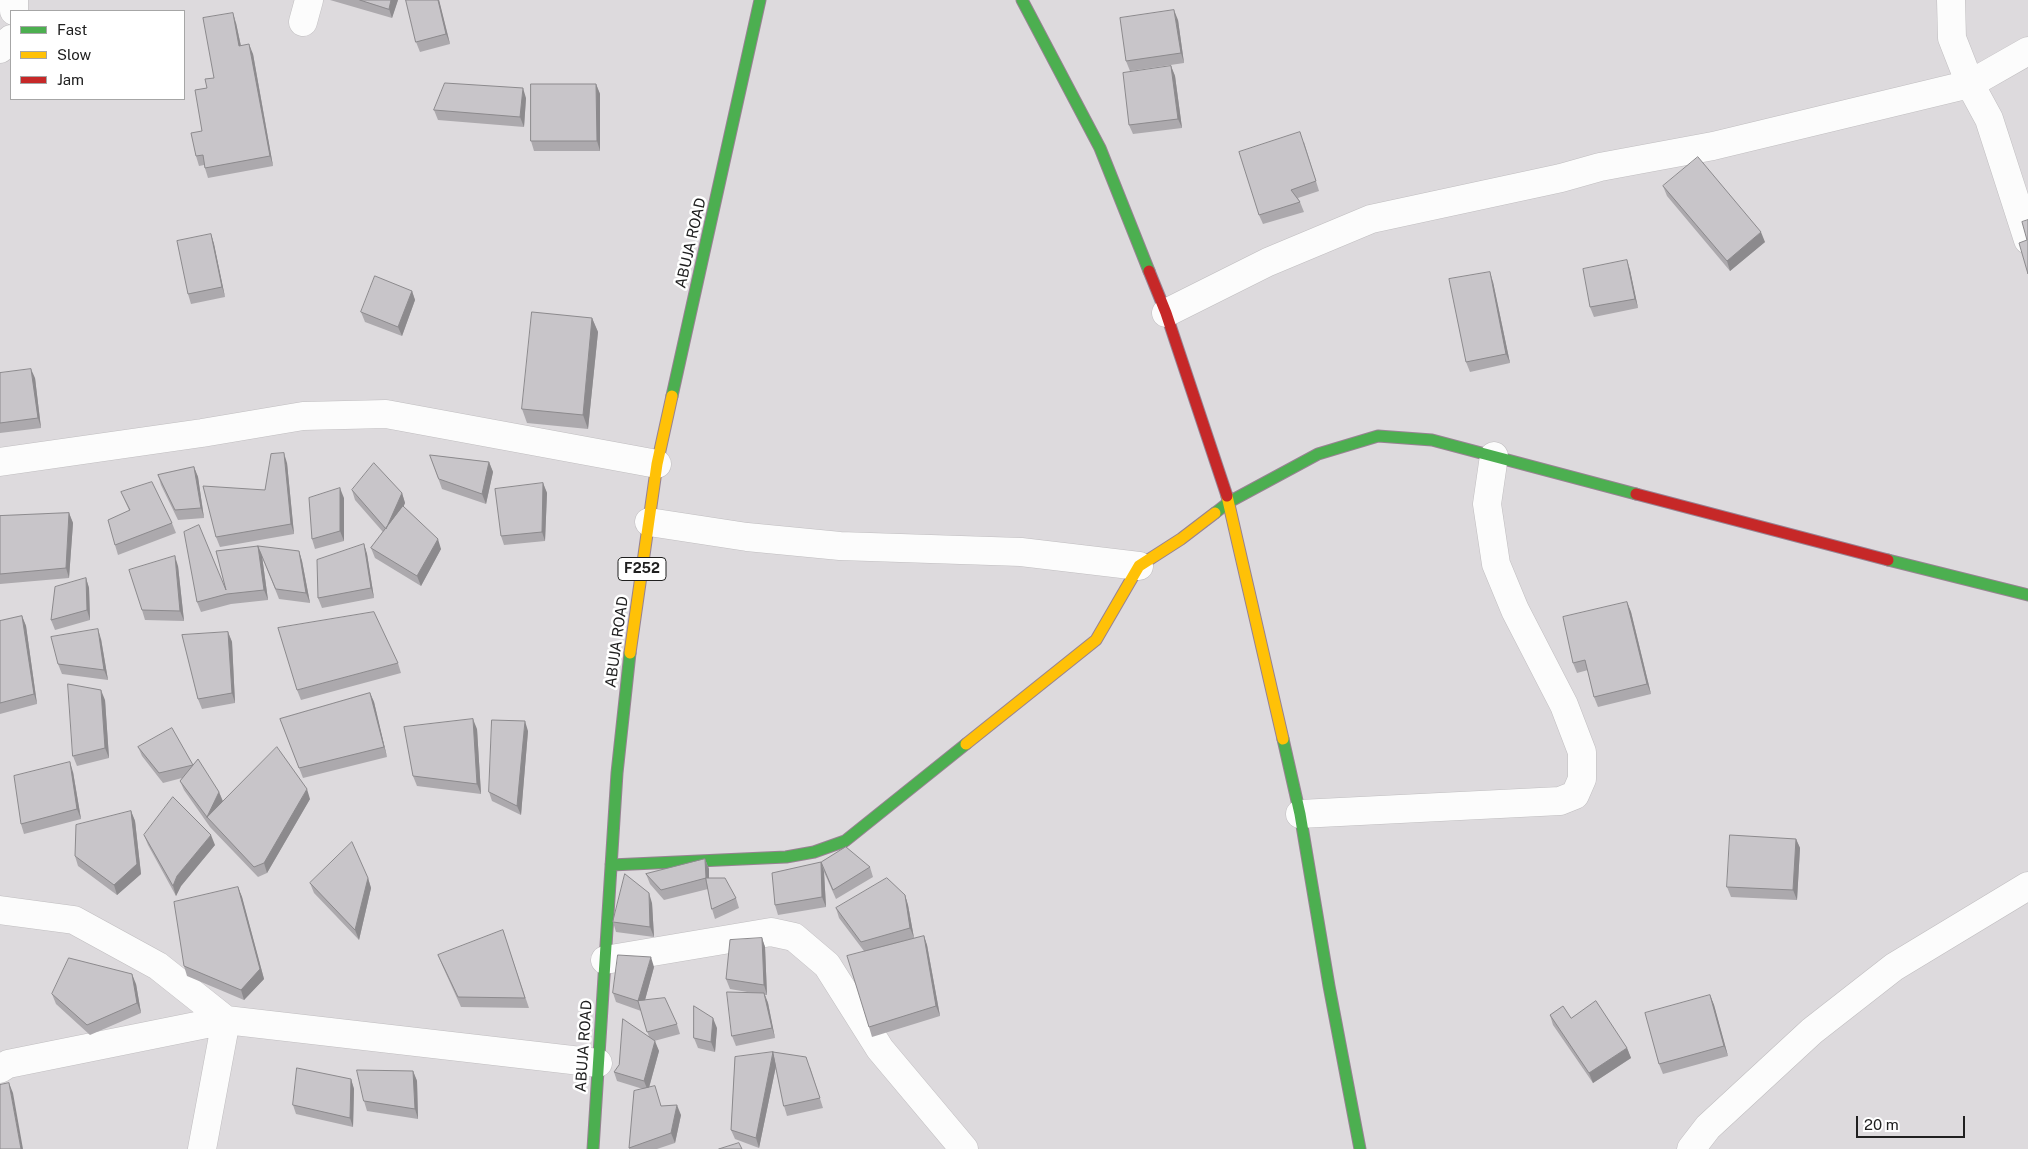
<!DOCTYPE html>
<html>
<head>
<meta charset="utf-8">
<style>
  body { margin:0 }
  #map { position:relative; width:2028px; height:1149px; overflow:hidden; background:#eee9ee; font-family:"Public Sans",sans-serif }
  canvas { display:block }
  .legend { position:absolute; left:10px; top:10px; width:175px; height:90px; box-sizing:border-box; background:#fff; border:1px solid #a6a6a6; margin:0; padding:6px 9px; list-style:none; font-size:15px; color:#202020 }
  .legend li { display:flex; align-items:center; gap:10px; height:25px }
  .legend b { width:25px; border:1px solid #a6a6a6 }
  .scale { position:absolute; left:1856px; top:1116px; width:109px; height:22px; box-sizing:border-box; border:2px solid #202020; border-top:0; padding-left:6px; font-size:15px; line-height:18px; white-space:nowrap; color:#202020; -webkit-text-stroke:4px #fff; paint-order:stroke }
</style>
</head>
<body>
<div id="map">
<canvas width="2028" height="1149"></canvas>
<ul class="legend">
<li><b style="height:6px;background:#4caf50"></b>Fast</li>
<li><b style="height:6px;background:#ffc107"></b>Slow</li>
<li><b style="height:6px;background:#c62828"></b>Jam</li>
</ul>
<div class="scale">20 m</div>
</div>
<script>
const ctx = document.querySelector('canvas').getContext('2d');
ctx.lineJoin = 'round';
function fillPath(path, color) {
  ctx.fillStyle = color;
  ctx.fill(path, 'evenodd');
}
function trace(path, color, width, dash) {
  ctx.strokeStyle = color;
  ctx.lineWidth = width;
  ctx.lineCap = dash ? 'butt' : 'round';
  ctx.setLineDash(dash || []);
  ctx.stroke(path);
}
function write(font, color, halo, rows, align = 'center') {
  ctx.font = font + ' "Public Sans",sans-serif';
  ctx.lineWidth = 5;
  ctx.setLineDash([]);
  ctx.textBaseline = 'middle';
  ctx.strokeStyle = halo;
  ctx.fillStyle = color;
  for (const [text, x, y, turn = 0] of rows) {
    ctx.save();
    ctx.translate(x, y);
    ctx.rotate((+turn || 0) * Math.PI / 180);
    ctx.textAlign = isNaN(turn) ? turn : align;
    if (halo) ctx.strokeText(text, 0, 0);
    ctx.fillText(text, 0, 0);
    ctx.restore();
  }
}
const residential = new Path2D(`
  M0,0H2028V1149H0ZM11,11H184V99H11Z`);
const street = new Path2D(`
  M14,0V11
  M1951,0L1952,38L1970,84L1989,119L2028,240
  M303,22L309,0
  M0,49L11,39
  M1166,313L1268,262L1371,219L1561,178L1600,167L1713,146L1970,84L2028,51
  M0,462L202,433L303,416L386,414L657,464
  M649,522L747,537L840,546L1021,552L1139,566
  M1300,814L1560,801L1575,795L1582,779V752L1564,705L1515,610L1496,564L1487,504L1494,456
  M0,910L74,920L158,966L226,1020L598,1063
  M605,960L771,932L794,937L827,965L880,1049L964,1149
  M0,1069L8,1064L226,1020L202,1149
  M1691,1149L1708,1127L1812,1031L1894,967L2028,886`);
const fast = new Path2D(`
  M1022,0L1100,148L1149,271
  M672,396L760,0
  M1215,513L1229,502L1318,454L1378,436L1432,440L1636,494
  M1888,560L2028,595
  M1283,739L1300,814L1329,986L1360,1149
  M611,865L786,857L814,852L845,841L966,744
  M593,1149L617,773L630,653`);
const slow = new Path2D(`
  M1227,496L1283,739
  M630,653L657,464L672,396
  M966,744L1096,640L1139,566L1181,539L1215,513`);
const jam = new Path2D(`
  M1149,271L1166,313L1227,496
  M1636,494L1888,560`);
const wall = new Path2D(`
  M330,0H398L392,18Z
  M406,0H439L450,44L420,52L416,42Z
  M1178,20L1184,63L1130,71L1126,61Z
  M236,23L241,46L253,54L273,166L208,178L204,165L199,166L196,156L202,131L207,88L214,78Z
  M1171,66L1175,76L1182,128L1133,134L1129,125Z
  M596,84L600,94V151H534L531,141Z
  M526,98L524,127L438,120L434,110Z
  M1304,142L1319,191L1298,198L1300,202L1304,212L1263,224L1259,215Z
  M1663,186L1765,242L1730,271L1667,196Z
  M211,234L214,244L225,297L191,304L188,294Z
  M1630,270L1638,308L1594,317L1590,307Z
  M1493,282L1510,363L1470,372L1466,362Z
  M412,291L415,300L402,336L365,322L361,312Z
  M592,318L598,332L588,429L527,423L522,409Z
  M0,373L35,378L41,428L0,433Z
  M430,455L489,462L493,472L486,504L442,489Z
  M287,463L294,534L220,547L216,537L265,490Z
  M194,467L198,477L204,518L178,520L161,485L158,475Z
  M543,483L547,493L545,541L504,545L501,536Z
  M352,490L402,493L405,503L403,507L441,549L421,586L375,558L371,548L383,532L355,500Z
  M121,492L172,523L176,533L118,555L115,545L129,510Z
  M344,498V541L315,549L312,539Z
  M69,513L73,523L69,578L0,584V516Z
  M364,544L367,554L374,598L322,608L318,598Z
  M216,551H299L302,561L310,603L279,599L262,556L268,600L231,604L201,612L197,602L226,590Z
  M178,566L184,621L145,620L142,610Z
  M86,578L89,588L90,620L55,630L51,620Z
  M1627,602L1631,612L1651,694L1598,707L1594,697L1588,670L1577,673L1573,663Z
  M22,616L26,626L37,704L0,714V621Z
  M228,632L232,642L235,703L202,709L198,699Z
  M101,639L108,680L62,674L58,664Z
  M398,663L401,673L301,700L297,690Z
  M370,693L374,702L387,757L303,778L280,719Z
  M105,700L109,758L77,766L73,756Z
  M477,729L481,794L417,786L413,776Z
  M528,731L521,815L492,801L489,792Z
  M138,747L193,765L219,792L223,801L310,799L267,873L258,877L210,827L184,790L180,781L182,778L163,783L142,756Z
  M73,772L81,819L24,834L21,824Z
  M131,811L135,821L141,874L117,895L78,866L75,856Z
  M144,835L215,845L181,886L176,896L148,845Z
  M1796,839L1800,848L1797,900L1731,897L1727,887Z
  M705,859L709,869V878L736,898L739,908L715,919L712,909L708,889L664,900L650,884L646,874Z
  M821,862L870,867L873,877L836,899L824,872L826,907L778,915L775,905Z
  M368,878L371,888L359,940L314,893L310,883Z
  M238,887L242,897L264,979L244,1000L187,976L184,966Z
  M905,895L908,905L914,938L888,945L924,936L927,945L940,1016L872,1037L869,1027L864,951L839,918L836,908Z
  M652,903L654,937L616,932L613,922Z
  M762,938L765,947L767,995H765L768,1003L775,1038L736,1046L732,1036L753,993L730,989L726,979Z
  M506,940L529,1008L461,1007L442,965L438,955Z
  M654,967L645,1000L677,1024L680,1034L654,1041L659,1051L649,1088L661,1106L681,1115L675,1143L657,1149H629V1148L643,1089L617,1081L614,1072L649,1037L641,1011L616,1002L613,993Z
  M136,984L141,1013L90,1035L56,1004L52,994Z
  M1710,995L1714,1005L1728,1056L1663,1074L1659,1064Z
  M1550,1015L1571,1018L1627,1048L1631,1058L1593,1083L1553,1025Z
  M717,1028L715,1052L698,1048L694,1038Z
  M735,1057L810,1067L823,1108L787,1116L784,1106L776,1066L759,1148L735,1139L731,1130Z
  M413,1071L417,1081L418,1119L367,1111L364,1101Z
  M351,1079L354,1089L353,1127L296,1114L293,1105Z`);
const shadedWall = new Path2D(`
  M391,0H398L392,18L389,9Z
  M438,0H439L450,44L446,34Z
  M1174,10L1178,20L1184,63L1181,53Z
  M233,13L236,23L243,56L239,46Z
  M249,44L253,54L273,166L270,156Z
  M1171,66L1175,76L1182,128L1178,119Z
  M596,84L600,94V151L597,141Z
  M523,88L526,98L524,127L520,117Z
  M1761,232L1765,242L1730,271L1727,261Z
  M211,234L214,244L225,297L222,287Z
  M1627,260L1630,270L1638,308L1635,299Z
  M1490,272L1493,282L1510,363L1506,354Z
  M412,291L415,300L402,336L398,327Z
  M592,318L598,332L588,429L583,415Z
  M31,369L35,378L41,428L38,418Z
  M284,453L287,463L294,534L291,524Z
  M489,462L493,472L486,504L482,494Z
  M194,467L198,477L204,518L201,508Z
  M543,483L547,493L545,541L542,532Z
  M340,488L344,498V541L340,531Z
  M402,493L405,503L389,539L386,529Z
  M69,513L73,523L69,578L66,568Z
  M438,539L441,549L421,586L417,576Z
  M364,544L367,554L374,598L371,588Z
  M258,546L262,556L268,600L264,590Z
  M299,551L302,561L310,603L306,593Z
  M175,556L178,566L184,621L180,611Z
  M86,578L89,588L90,620L87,610Z
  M1627,602L1631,612L1651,694L1647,684Z
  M22,616L26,626L37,704L34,694Z
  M98,629L101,639L108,680L104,670Z
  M228,632L232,642L235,703L232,693Z
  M101,690L105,700L109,758L105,748Z
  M370,693L374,702L387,757L384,747Z
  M473,719L477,729L481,794L477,784Z
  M525,721L528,731L521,815L517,806Z
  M70,762L73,772L81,819L77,809Z
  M307,789L310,799L267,873L264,863Z
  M219,792L223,802L207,817Z
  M131,811L135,821L141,874L117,895L114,885Z
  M211,835L215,845L181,886L176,896L173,886L177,876Z
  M1796,839L1800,848L1797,900L1793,890Z
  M705,859L709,869V888L706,878Z
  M821,862L824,872L826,907L822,897Z
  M368,878L371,888L359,940L355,930Z
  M238,887L242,897L264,979L244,1000L241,990Z
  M649,893L652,903L654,937L650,927Z
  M905,895L908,905L914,938L910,928Z
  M924,936L927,945L940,1016L936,1006Z
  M762,938L765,947L767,995L764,985Z
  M651,957L654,967L642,1011L638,1001Z
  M132,974L136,984L141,1013L137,1003Z
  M764,993L768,1003L775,1038L772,1028Z
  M1710,995L1714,1005L1728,1056L1724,1046Z
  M713,1018L717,1028L715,1052L711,1042Z
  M655,1041L659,1051L648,1091L644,1081Z
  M1627,1048L1631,1058L1593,1083L1589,1073Z
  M773,1052L777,1061L759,1148L756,1138Z
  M413,1071L417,1081L418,1119L415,1109Z
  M351,1079L354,1089L353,1127L350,1118Z
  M9,1083L13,1093L23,1149H21Z
  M677,1105L681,1115L675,1143L671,1133Z`);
const building = new Path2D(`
  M360,0H391L389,9Z
  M406,0H438L446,34L416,42Z
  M1174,10L1181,53L1126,61L1120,18Z
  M233,13L239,46L249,44L270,156L205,168L203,155L196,156L191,133L202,131L195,90L207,88L205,79L214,78L203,18Z
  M1171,66L1178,119L1129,125L1123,73Z
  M445,83L523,88L520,117L434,110Z
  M531,84H596L597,141H531Z
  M1300,132L1316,181L1291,190L1300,202L1259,215L1239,152Z
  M1698,157L1761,232L1727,261L1663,186Z
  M2028,220V274L2019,243L2027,240L2022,222Z
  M211,234L222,287L188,294L177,241Z
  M1627,260L1635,299L1590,307L1583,269Z
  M1490,272L1506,354L1466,362L1449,279Z
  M375,276L412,291L398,327L361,312Z
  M532,312L592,318L583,415L522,409Z
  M31,369L38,418L0,423V373Z
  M284,453L291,524L216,537L203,486L265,490L271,454Z
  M430,455L489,462L482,494L439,479Z
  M374,463L402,493L386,529L352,490Z
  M194,467L201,508L175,510L158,475Z
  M152,482L172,523L115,545L108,520L130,510L121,492Z
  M543,483L542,532L501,536L495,489Z
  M340,488V531L312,539L309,498Z
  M403,506L438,539L417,576L371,548Z
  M69,513L66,568L0,574V516Z
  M199,525L226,590L216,551L258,546L264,590L227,594L197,602L184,532Z
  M364,544L371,588L318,598L317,560Z
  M258,546L299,551L306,593L276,589Z
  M175,556L180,611L142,610L129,570Z
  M86,578L87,610L51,620L55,587Z
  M1627,602L1647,684L1594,697L1585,660L1573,663L1563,617Z
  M374,612L398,663L297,690L278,628Z
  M22,616L34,694L0,703V621Z
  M98,629L104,670L58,664L51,637Z
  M228,632L232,693L198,699L182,635Z
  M68,684L101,690L105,748L73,756Z
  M370,693L384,747L299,768L280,719Z
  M473,719L477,784L413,776L404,727Z
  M492,720L525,721L517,806L489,792Z
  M172,728L193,765L159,773L138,747Z
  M277,747L307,789L264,863L254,867L207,817L180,781L198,759L219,792L207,817Z
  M70,762L77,809L21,824L14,776Z
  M173,797L211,835L177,876L173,886L144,835Z
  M131,811L137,864L114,885L75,856L76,825Z
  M1730,835L1796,839L1793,890L1727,887Z
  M352,842L368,878L355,930L310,883Z
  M846,847L870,867L833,890L821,862L822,897L775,905L772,873L821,862Z
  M705,859L706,878L661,890L646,874Z
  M625,874L649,893L650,927L613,922Z
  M706,878H725L736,898L712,909Z
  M887,878L905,895L910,928L861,942L836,908Z
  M238,887L260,969L241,990L184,966L174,902Z
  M503,930L525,998L458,997L438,955Z
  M924,936L936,1006L869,1027L847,956Z
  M762,938L764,985L726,979L730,940Z
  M618,955L651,957L638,1001L613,993Z
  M69,958L132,974L137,1003L87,1025L52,994Z
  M727,992L764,993L772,1028L732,1036Z
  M1710,995L1724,1046L1659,1064L1645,1013Z
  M665,998L677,1024L647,1032L638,1001Z
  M1596,1001L1627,1048L1589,1073L1550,1015L1563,1006L1571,1018Z
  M694,1006L713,1018L711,1042L694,1038Z
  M623,1019L655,1041L644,1081L614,1072L619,1065Z
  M773,1052L806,1057L820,1098L784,1106Z
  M773,1052L756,1138L731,1130L735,1057Z
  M297,1068L351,1079L350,1118L293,1105Z
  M357,1070L413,1071L415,1109L364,1101Z
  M9,1083L21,1149H0V1085Z
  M655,1086L661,1106L677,1105L671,1133L629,1148L634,1091Z
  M739,1143L742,1149H719Z`);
const shields = [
  [642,569,48]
];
const shieldNames = [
  ["F252",642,569]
];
const streetNames = [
  ["ABUJA ROAD",691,243,-77],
  ["ABUJA ROAD",617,642,-82],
  ["ABUJA ROAD",584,1046,-86]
];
fillPath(residential, '#dddadd');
trace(street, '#c0bec0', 29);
trace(fast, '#978292', 13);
trace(slow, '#978292', 13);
trace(jam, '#978292', 13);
trace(street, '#fcfcfc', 28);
trace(fast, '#4caf50', 11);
trace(slow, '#ffc107', 11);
trace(jam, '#c62828', 11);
fillPath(wall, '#aca9ad');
fillPath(shadedWall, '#8c8a8d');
fillPath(building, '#c8c5c9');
trace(building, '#8c8a8d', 1);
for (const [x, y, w] of shields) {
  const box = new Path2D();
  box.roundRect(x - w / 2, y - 11.5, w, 23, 4);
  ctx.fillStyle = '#fff';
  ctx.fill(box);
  trace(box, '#202020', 1);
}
write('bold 14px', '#202020', null, shieldNames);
write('15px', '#202020', '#fff', streetNames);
</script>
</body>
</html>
